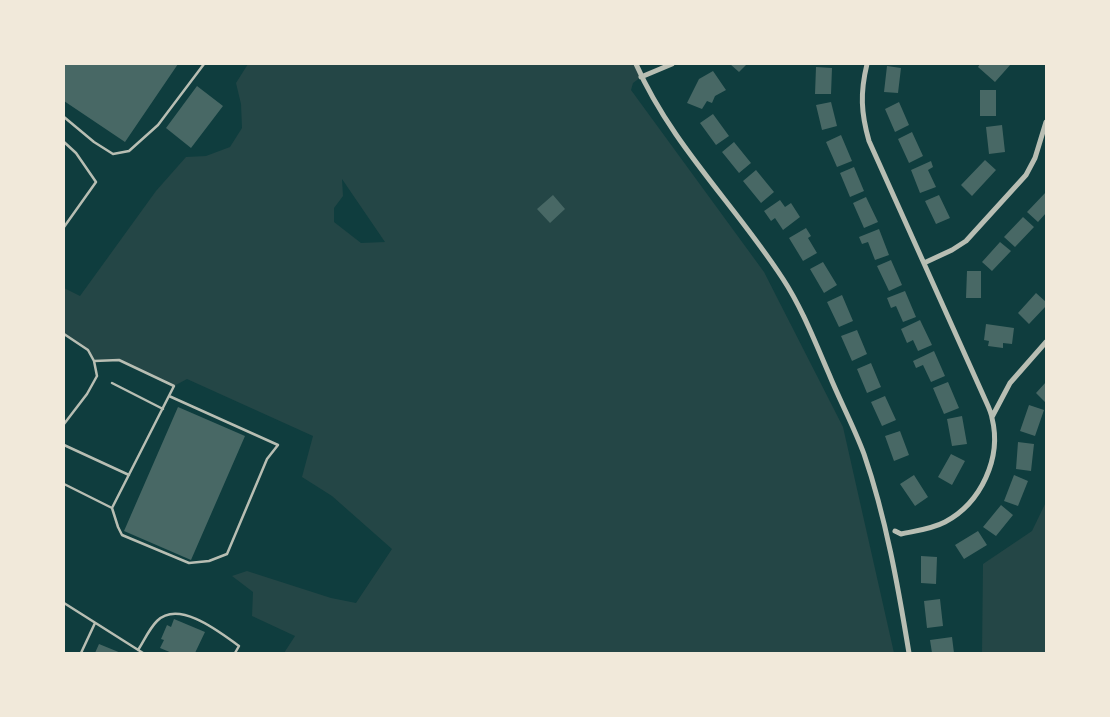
<!DOCTYPE html>
<html>
<head>
<meta charset="utf-8">
<style>
  body { margin:0 }
  #map { position:relative; width:1110px; height:717px; overflow:hidden; background:#0f3d3e; font-family:Roboto,sans-serif }
  canvas { display:block }
  .frame { position:absolute; inset:0; border:65px solid #f1e9da; pointer-events:none }
</style>
</head>
<body>
<div id="map">
<canvas width="1110" height="717"></canvas>
<div class="frame"></div>
</div>
<script>
const ctx = document.querySelector('canvas').getContext('2d');
ctx.lineJoin = 'round';
function fillPath(path, color) {
  ctx.fillStyle = color;
  ctx.fill(path, 'evenodd');
}
function trace(path, color, width, dash) {
  ctx.strokeStyle = color;
  ctx.lineWidth = width;
  ctx.lineCap = dash ? 'butt' : 'round';
  ctx.setLineDash(dash || []);
  ctx.stroke(path);
}
const green = new Path2D(`
  M248,64H636L641,77L633,83L631,90L764,272L843,427L894,653H284L295,636L252,616L253,592L232,576L247,571L331,598L356,603L392,549L332,496L302,477L313,436L187,379L174,386L119,360L94,361L88,350L64,334V288L80,296L156,191L186,157L206,156L230,147L242,128L241,104L236,83ZM342,179L385,242L361,243L334,222V208L343,196Z
  M1046,502V653H982L983,564L1032,531Z`);
const building = new Path2D(`
  M64,64H178L125,142L64,101Z
  M730,64H747L739,72Z
  M980,64H1011L995,82L978,67Z
  M887,66L901,68L898,93L884,92Z
  M816,67L832,68L831,94H815Z
  M713,71L726,90L715,96L712,103L707,101L702,109L687,103L699,79Z
  M197,86L223,106L191,148L166,128Z
  M980,90H996V116H980Z
  M831,102L837,126L822,130L816,105Z
  M899,102L909,125L895,132L885,109Z
  M713,114L729,136L716,145L700,123Z
  M1002,125L1005,152L989,154L986,127Z
  M912,132L923,156L909,163L898,139Z
  M841,135L852,161L837,167L826,142Z
  M734,142L751,163L739,173L722,152Z
  M985,160L996,170L972,196L961,185Z
  M931,161L933,167L928,170L936,187L920,193L911,170Z
  M854,167L864,191L850,197L840,173Z
  M756,170L774,192L761,203L743,181Z
  M1046,192V213L1038,222L1027,212Z
  M553,195L565,209L550,223L537,209Z
  M939,195L950,218L936,224L925,201Z
  M866,197L878,222L864,228L853,203Z
  M780,200L785,207L791,203L800,217L783,230L775,218L771,221L764,211Z
  M1023,217L1034,227L1015,247L1004,237Z
  M806,228L811,236L808,238L817,253L803,261L789,238Z
  M879,229L889,255L875,260L868,242L862,244L859,237Z
  M1000,242L1011,251L992,271L982,262Z
  M891,260L902,285L889,291L877,266Z
  M823,262L837,285L824,293L810,269Z
  M967,271H981V298H966Z
  M905,291L916,317L903,322L896,306L891,308L887,298Z
  M1036,293L1046,302V306L1029,324L1018,313Z
  M842,295L853,321L839,327L827,302Z
  M920,320L932,345L918,351L913,340L907,343L901,329Z
  M986,324L1014,328L1012,344L1003,343V348L988,346L989,341L984,340Z
  M857,330L867,354L852,361L841,336Z
  M934,351L945,376L931,382L923,365L916,368L913,361Z
  M871,363L881,387L867,393L857,369Z
  M948,382L959,408L944,414L933,388Z
  M1046,382V403L1036,393Z
  M885,396L896,420L882,426L871,402Z
  M1029,405L1044,410L1035,436L1020,431Z
  M178,407L245,436L191,560L124,531Z
  M962,416L967,444L952,446L947,419Z
  M900,431L909,455L894,461L885,436Z
  M1018,442L1034,444L1031,471L1016,469Z
  M951,454L965,461L952,485L938,477Z
  M914,475L928,497L915,506L900,484Z
  M1014,475L1028,481L1018,506L1004,501Z
  M1001,505L1013,515L996,536L983,527Z
  M978,531L987,545L964,559L955,545Z
  M921,556L937,557L936,584L921,583Z
  M940,599L943,626L927,628L924,601Z
  M174,619L205,632L195,653H172L160,648L164,640L161,639L167,625L171,627Z
  M952,637L954,653H932L930,640Z
  M99,644L121,653H95Z`);
const service = new Path2D(`
  M64,117L94,142L113,154L129,151L158,125L204,64
  M64,142L76,153L96,182L64,227
  M64,334L88,350L94,361L97,376L87,394L64,424
  M112,383L163,409
  M64,445L129,475
  M64,484L112,508L174,386L119,360L94,361
  M112,508L118,527L122,535L189,563L209,561L227,554L267,459L278,445L169,396
  M64,603L143,653
  M138,650C144,641 149,629 157,621C179,599 221,633 239,646L235,653
  M81,653L95,623`);
const minor = new Path2D(`
  M636,64C671,144 736,206 783,279C802,308 815,342 829,374C840,401 854,427 864,454C886,518 898,586 909,653
  M867,64C860,93 861,113 869,141L984,397C987,404 991,411 992,418C1002,458 981,503 945,522C932,529 915,531 901,534L895,531
  M641,77L672,64
  M924,263L952,250L966,241L1026,175L1035,158L1046,122
  M992,417L1010,383L1046,342`);
fillPath(green, '#244646');
fillPath(building, '#486865');
trace(service, '#b8beb3', 2.5);
trace(minor, '#b8beb3', 5);
</script>
</body>
</html>
